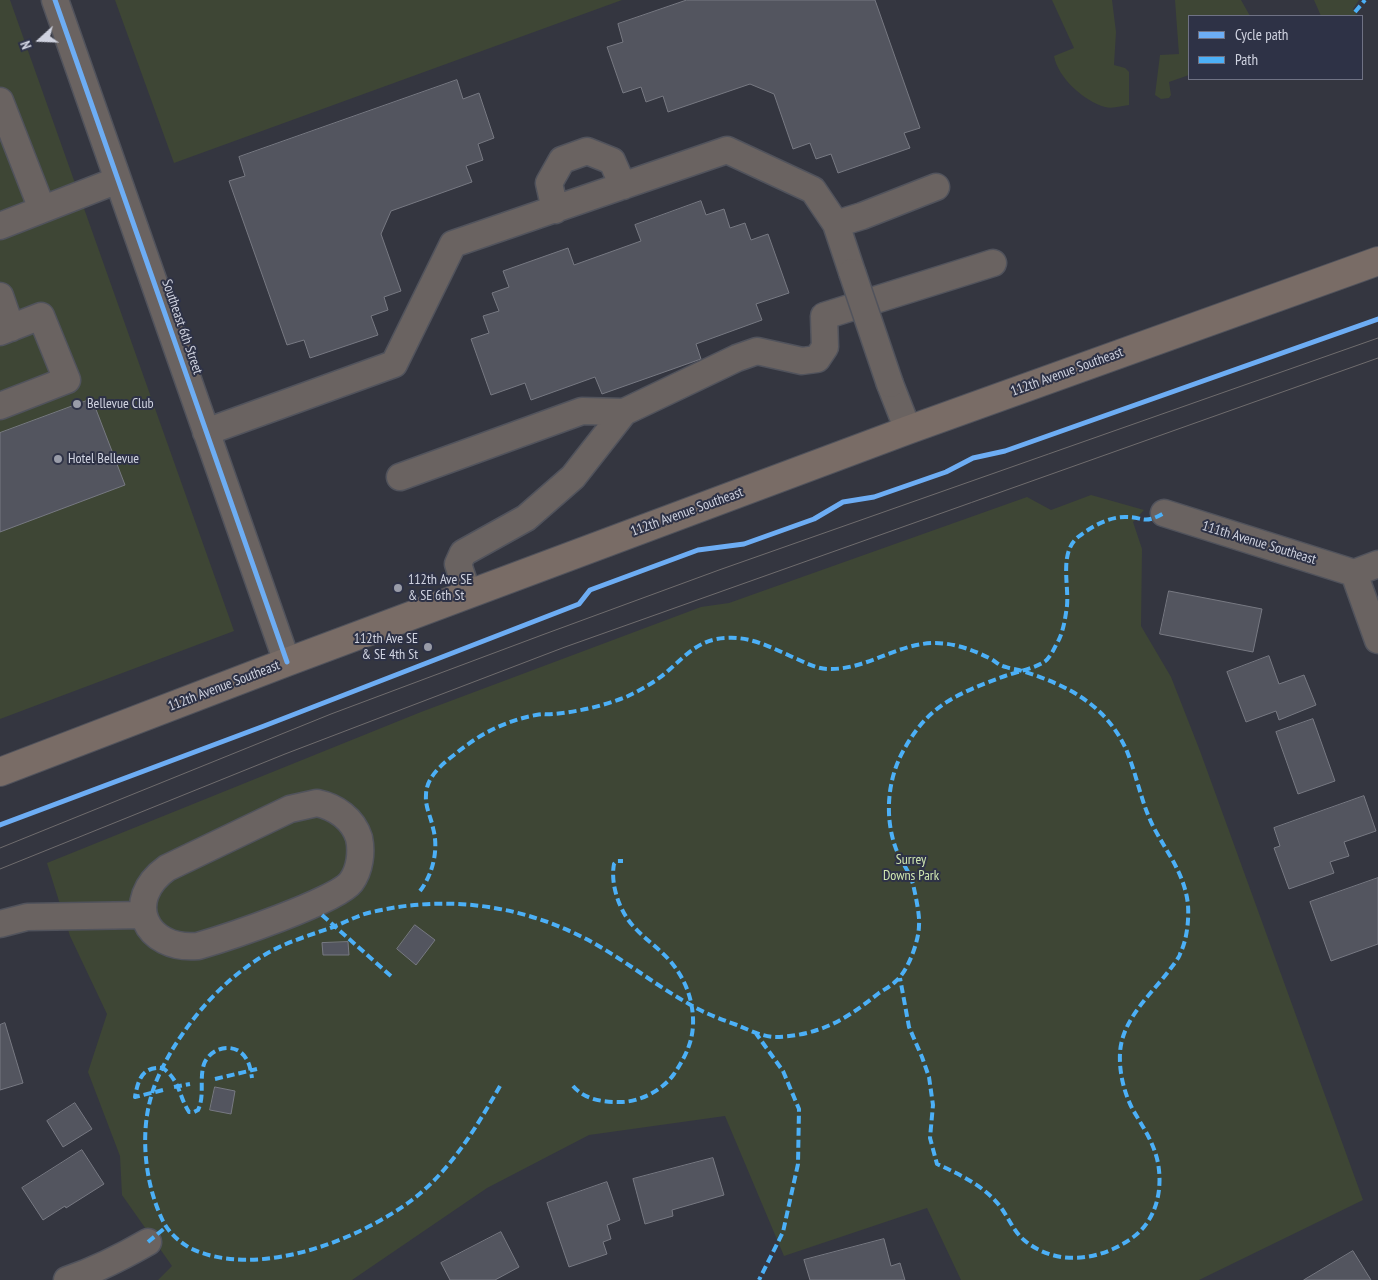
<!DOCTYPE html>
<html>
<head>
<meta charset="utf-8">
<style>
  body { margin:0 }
  #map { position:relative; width:1378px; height:1280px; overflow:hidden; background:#343640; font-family:"PT Sans Narrow",sans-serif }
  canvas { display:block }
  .legend { position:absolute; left:1188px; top:15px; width:175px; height:65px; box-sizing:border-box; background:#2e3246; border:1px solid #6f7284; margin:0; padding:6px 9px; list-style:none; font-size:15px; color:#d0d3e0 }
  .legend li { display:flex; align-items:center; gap:10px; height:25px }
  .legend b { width:25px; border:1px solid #6f7284 }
  .north { position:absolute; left:15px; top:15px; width:50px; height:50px; -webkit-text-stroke:4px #2e3246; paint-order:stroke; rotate:250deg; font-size:14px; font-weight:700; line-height:20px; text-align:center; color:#d0d3e0 }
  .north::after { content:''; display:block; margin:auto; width:18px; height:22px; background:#d0d3e0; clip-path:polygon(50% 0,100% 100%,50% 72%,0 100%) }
</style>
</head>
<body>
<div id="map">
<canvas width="1378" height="1280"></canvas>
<ul class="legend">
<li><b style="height:6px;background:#6dadf4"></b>Cycle path</li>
<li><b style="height:6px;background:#4cb0f7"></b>Path</li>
</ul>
<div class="north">N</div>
</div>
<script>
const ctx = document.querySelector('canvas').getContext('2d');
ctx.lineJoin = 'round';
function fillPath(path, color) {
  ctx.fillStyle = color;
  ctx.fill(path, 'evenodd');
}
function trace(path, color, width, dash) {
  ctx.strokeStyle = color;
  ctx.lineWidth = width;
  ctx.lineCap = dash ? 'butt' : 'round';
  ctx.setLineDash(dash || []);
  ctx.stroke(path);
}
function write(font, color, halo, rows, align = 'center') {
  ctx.font = font + ' "PT Sans Narrow",sans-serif';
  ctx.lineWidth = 4;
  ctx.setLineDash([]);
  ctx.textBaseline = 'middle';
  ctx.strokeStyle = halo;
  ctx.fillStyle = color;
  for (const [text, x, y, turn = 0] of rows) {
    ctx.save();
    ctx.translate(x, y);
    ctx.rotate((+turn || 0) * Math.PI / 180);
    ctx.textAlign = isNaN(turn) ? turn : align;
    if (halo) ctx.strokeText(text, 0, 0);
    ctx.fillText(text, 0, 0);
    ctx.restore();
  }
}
const green = new Path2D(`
  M0,0H10L234,631L0,719Z
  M115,0H622L174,163Z
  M1052,0H1112L1116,32L1114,65L1125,68L1129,72V105C1121,106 1113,109 1105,107C1084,101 1058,78 1054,56L1074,48Z
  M1175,0H1241L1250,16H1189V75L1169,82L1171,95L1169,98L1161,99L1155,95L1160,55L1179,54Z
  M1314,0H1359L1353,9L1357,14L1353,16H1321Z
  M1091,495L1144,510L1133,522L1142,549L1141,626L1171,677L1200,751L1363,1200L1199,1280H961L927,1208L784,1256L725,1116L589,1135L487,1188L352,1280H158L172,1266L122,1195L120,1156L88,1072L107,1014L70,936L47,863L421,712L701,607L729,603L1027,497L1051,510Z`);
const building = new Path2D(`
  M687,0H875L920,128L904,133L910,148L838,173L831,154L816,159L810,143L793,149L774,94L750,84L668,112L663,96L646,102L641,87L623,93L607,47L623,42L618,24Z
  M457,80L463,99L479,93L494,138L478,144L483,160L466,166L472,182L391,211L381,234L401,291L384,297L388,310L371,316L378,335L310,358L304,340L287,345L229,181L245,176L239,157Z
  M701,201L706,215L724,209L730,228L745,223L751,240L768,234L789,293L756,304L762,320L696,344L701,359L602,394L595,377L531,400L525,383L491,395L471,339L489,333L483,316L499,311L492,293L509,287L503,271L568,248L574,265L641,241L635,225Z
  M92,399L125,485L0,532V433Z
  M1169,591L1262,609L1253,652L1160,634Z
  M1269,656L1279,684L1304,675L1316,705L1279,720L1276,711L1246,722L1227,672Z
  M1313,719L1335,781L1298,794L1276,732Z
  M1364,796L1376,831L1344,842L1349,856L1330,862L1334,873L1289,889L1274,848L1280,846L1274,828Z
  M1378,878V944L1331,961L1310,902Z
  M415,925L435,940L416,965L397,949Z
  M348,942L349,955H323L322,943Z
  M5,1023L23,1083L0,1090V1025Z
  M215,1087L235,1091L231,1114L210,1110Z
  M75,1103L92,1129L63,1147L47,1121Z
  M82,1150L104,1184L66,1208L65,1206L43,1220L22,1188Z
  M713,1158L724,1195L672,1210L673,1216L645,1224L633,1179Z
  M607,1182L620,1220L607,1225L611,1239L603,1242L607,1254L569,1267L547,1203Z
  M501,1232L519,1267L495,1280H450L441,1263Z
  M884,1239L891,1266L900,1263L905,1280H810L804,1260Z
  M1353,1251L1371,1280H1304Z`);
const minor = new Path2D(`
  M55,0L287,662
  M0,101L42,209
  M555,210L549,183L562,160L587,151L612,161L623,186
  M836,224L852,272
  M0,226L118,180
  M0,296L11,328
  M0,332L41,316L67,380L0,406
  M890,384L908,430
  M206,432L394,364L453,244L727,150L813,190L836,224L862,216L936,187
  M400,477L582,411L624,412
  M1164,513L1354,573
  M1354,573L1378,640
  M1354,573L1378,564
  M468,594L458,564L463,553L526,518L573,477L624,412L737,358L757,351L802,361L817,359L825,347L824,316L993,263
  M317,803C336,807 353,819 359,838C362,852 360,870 351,882C337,901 226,938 198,946C145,951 122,900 167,868L290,809Z
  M0,924L27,917L143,915
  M67,1280C96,1270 122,1257 148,1242`);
const major = new Path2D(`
  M0,772L287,662L908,430L1378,261`);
const tram = new Path2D(`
  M0,848L331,714L542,635L719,570L1378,338
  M0,869L285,754L565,647L1378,358`);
const minorBridge = new Path2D(`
  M852,272L890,384`);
const quiet = new Path2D(`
  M1355,12L1365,0
  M420,891C433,874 439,849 433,828C431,817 425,807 426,795C426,778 441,765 454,755C478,735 504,721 536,715C546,713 542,715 553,714C577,712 603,706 626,697C641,690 657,681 669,670C687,654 700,639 726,638C752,636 774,649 797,659C808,664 818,669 829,669C866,670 898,643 935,643C954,643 974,650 991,659C998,663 998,665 1006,667C1011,669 1017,669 1022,671C1067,685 1105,704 1126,749C1137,775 1141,803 1154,828C1168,854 1185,875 1188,905C1189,920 1187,940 1180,954C1180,956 1172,967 1171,968C1152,994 1122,1018 1120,1053C1119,1072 1124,1093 1133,1110C1143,1127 1154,1143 1158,1163C1163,1191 1156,1221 1132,1238C1100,1261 1056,1267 1024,1240C1013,1231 1008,1216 999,1205C984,1186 959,1174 937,1164L930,1138L933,1105L929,1077L922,1057L909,1027L900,978
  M322,915L391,976
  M755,1032L783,1071L799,1109L798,1164L783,1232L759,1280
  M215,1079L257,1069
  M500,1086C476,1128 451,1170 412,1200C357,1241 256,1280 190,1248C178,1241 168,1232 162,1219C145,1183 140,1135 151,1097C155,1081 164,1064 172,1050C196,1011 226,978 266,954C286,942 311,935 333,927C346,922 358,915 372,912C440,896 510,903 574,933C615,952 650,982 689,1004C704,1013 720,1019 737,1025C749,1030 763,1037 776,1037C788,1037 806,1034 817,1030C840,1023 860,1008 879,993C885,989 891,986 896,981C908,971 919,941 919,925C920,915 915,893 913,884C909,870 899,859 895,846C884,814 888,775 906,746C930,704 961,692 1005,676C1016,672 1035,668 1044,662C1049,659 1053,651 1056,645C1063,634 1065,620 1067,606C1069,584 1059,553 1078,537C1091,527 1108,517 1125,517C1145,517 1143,525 1164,513
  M573,1086C584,1099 601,1102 618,1102C638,1103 662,1091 674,1074C686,1056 694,1040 693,1018C692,996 684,978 671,962C660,949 646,940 635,928C620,913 610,885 614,864L617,861H623
  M174,1087L190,1084
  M163,1090L135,1097C138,1079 143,1066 163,1068C181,1082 178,1095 189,1112H194L198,1110C205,1096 199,1079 204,1064C211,1046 237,1041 247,1060C250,1065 251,1072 252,1078
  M148,1242L166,1227`);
const cycleway = new Path2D(`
  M55,0L287,662
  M0,825L264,726L579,604L590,590L698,550L744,544L814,519L843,502L874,497L946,472L973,458L1005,451L1378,319`);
const markers = [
  [77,404,5,"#999ca8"],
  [58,459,5,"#999ca8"],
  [398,588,5,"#999ca8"],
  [428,647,5,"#999ca8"]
];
const streetNames = [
  ["Southeast 6th Street",182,327,71],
  ["112th Avenue Southeast",1067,372,-20],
  ["112th Avenue Southeast",687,512,-20],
  ["111th Avenue Southeast",1259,543,17],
  ["112th Avenue Southeast",224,686,-21]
];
const poiNames = [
  ["Bellevue Club",87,404],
  ["Hotel Bellevue",68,459],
  ["112th Ave SE",408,580],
  ["& SE 6th St",408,596],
  ["112th Ave SE",418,639,"right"],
  ["& SE 4th St",418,655,"right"]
];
const parkNames = [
  ["Surrey",911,860],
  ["Downs Park",911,876]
];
fillPath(green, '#3e4635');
fillPath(building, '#53555f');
trace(building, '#777982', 1);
trace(minor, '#51535c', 29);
trace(major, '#51535c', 30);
trace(minor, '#6a6361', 26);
trace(major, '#796c66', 28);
trace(tram, '#6f6c6d', 1);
trace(minorBridge, '#51535c', 29, []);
trace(minorBridge, '#6a6361', 26);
trace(quiet, '#4cb0f7', 4, [8, 4]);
trace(cycleway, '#6dadf4', 5);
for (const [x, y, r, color] of markers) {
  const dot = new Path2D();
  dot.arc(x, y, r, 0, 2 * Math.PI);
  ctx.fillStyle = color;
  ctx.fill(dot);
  trace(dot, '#2e3246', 2);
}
write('14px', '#d0d3e0', '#2e3246', streetNames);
write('14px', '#d0d3e0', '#2e3246', poiNames, 'left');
write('14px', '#d0e7b1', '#2e3246', parkNames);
</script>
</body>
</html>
